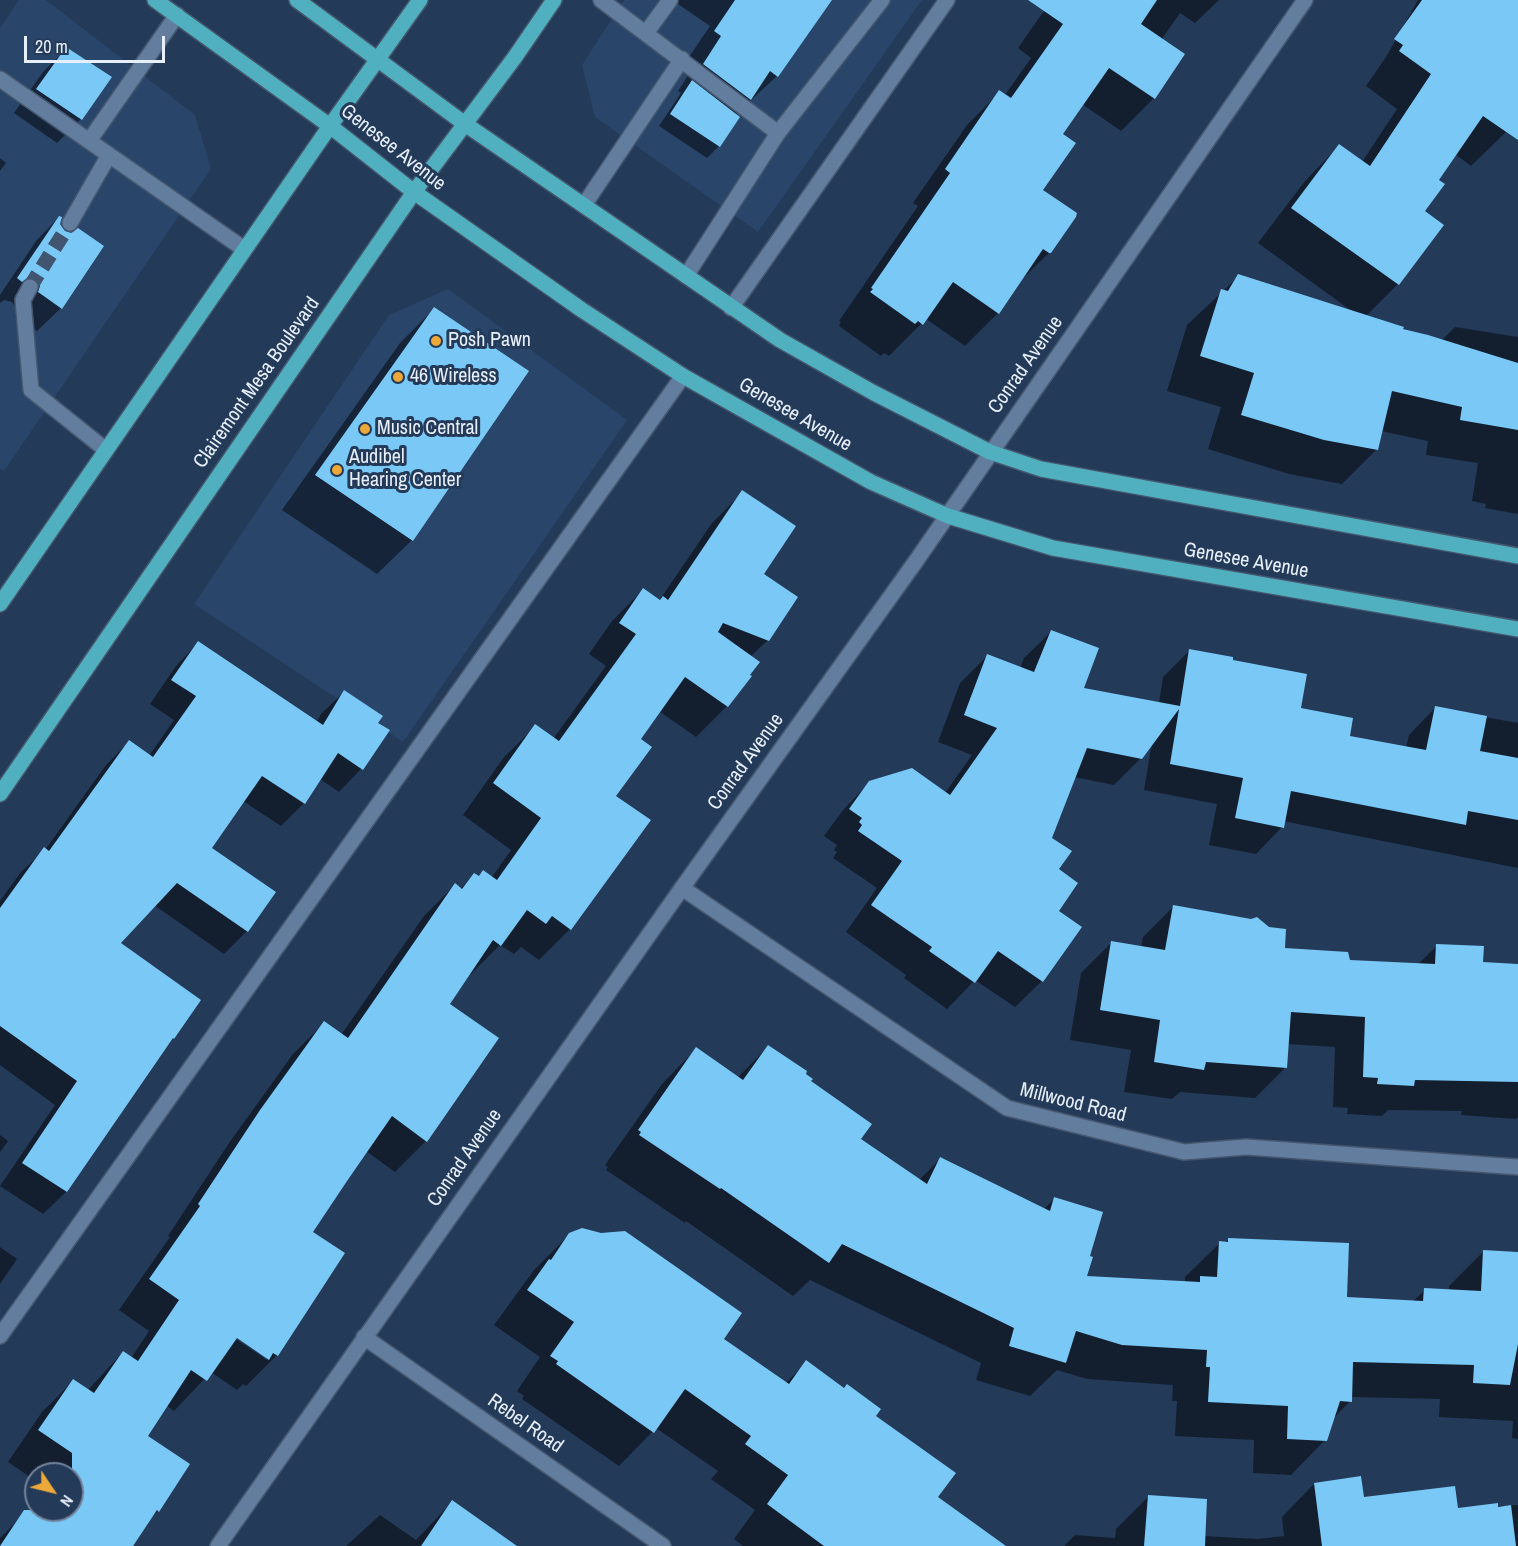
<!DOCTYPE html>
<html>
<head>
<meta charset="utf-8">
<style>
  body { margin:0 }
  #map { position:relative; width:1518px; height:1546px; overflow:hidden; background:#243a59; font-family:"Archivo Narrow",sans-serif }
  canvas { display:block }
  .north { position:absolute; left:24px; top:1462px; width:60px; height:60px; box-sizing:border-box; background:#243a59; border:2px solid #72829a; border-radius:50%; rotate:125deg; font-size:16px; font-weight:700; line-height:24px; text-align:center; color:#e7effb }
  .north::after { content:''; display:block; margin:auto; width:21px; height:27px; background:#eca93a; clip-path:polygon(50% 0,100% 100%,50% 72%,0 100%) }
  .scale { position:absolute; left:24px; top:36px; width:141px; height:27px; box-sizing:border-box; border:3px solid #e7effb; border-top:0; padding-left:8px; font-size:18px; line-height:21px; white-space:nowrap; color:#e7effb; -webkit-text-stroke:4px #243a59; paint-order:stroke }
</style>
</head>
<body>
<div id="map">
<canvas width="1518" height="1546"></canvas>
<div class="north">N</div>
<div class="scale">20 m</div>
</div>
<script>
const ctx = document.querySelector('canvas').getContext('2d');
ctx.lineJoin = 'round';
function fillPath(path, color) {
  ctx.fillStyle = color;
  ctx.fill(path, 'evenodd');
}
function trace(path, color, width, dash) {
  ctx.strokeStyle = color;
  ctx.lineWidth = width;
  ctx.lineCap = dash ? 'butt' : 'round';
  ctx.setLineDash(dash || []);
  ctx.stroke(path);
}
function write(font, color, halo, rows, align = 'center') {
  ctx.font = font + ' "Archivo Narrow",sans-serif';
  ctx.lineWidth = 6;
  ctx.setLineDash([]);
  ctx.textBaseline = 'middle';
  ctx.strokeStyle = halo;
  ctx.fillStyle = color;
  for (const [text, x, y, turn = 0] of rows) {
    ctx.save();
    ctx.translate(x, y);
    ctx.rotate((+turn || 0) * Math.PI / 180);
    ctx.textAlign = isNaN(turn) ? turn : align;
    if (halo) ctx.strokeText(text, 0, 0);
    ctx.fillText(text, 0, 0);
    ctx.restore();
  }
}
const built = new Path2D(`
  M19,0H46L195,115L211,169L4,471L0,468V28Z
  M624,0H922L758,232L595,117L582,65Z
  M448,289L627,420L403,742L194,604L389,315Z`);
const shadow = new Path2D(`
  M672,0H830L777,76L735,115L738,117L719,146L707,158L659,126L681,93L678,91L696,63L689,57L710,26Z
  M1056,0H1219L1195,23L1180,13L1161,40L1183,55L1154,98L1121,131L1082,104L1061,134L1041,190L1050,252L1016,285L998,313L965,346L926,319L889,356L884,353L881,356L839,326L841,322L839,321L918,206L913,203L967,125L1000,92L1005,95L1031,58L1018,48L1041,15Z
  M1418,0H1518V114L1506,132L1471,166L1455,154L1437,180L1423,211L1442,225L1398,284L1366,316L1401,330L1442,340L1455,327L1518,337V514L1485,508L1486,504L1472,501L1478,463L1426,455L1428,441L1381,431L1377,449L1342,484L1289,474L1208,449L1221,407L1167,391L1187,325L1239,276L1353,312L1258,243L1305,181L1339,146L1362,162L1397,109L1366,86L1386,57Z
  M66,49L110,78L81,119L57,143L14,113L43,72Z
  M0,158L6,163L0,171Z
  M59,217V224L64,232L71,234L61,308L37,331L15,316L17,310L12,302L4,300L0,303V295L36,241Z
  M434,309L412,540L377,574L282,510L400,343Z
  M743,492L762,575L768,640L750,657L727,706L696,737L659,711L639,739L614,797L570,929L539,960L521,947L514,954L500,945L469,976L448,1005L426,1141L395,1172L366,1151L311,1232L277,1355L246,1386L243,1384L237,1390L211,1372L174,1411L166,1405L146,1436L188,1465L158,1511L148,1521L131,1546H0V1538L22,1516L72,1510V1474H36V1481L8,1462L42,1412L73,1381L87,1391L123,1352L131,1358L149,1331L119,1310L170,1237L168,1236L229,1143L293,1054L324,1023L341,1035L424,916L455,885L460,889L474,875L478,877H492L511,850L463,815L504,757L536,726L553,739L606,666L589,654L612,621L643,590L659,601L712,523ZM232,1332L267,1357V1360L230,1335Z
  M1051,632L1082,689L1159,703L1163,677L1190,650L1231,662L1299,709L1348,737L1406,748L1409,735L1435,708L1518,723V868L1283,821L1282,827L1256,854L1209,845L1217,804L1144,790L1152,742L1141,758L1114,785L1074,777L1050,838L1056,869L1057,911L1042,981L1015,1007L975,980L947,1009L904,978L906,975L846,932L877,888L833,858L837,852L834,850L837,845L824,836L843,810L870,782L945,793L972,755L938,742L960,683L987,656L1020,669L1024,658Z
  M198,643L316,723L321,714L344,692L376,723L361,769L339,792L320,779L304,803L281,826L243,801L210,849L247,931L224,954L154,905L118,943L167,1044L66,1192L43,1214L0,1186L55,1105L0,1065V901L21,872L45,850L106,765L129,742L149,756L174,720L150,704L176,666Z
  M1173,907L1284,949L1349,961L1417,965L1437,946L1481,963L1518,966V1117L1516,1119L1461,1115L1462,1111L1388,1110L1382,1116L1347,1114L1348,1108L1333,1107L1335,1047L1287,1044L1286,1067L1255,1098L1180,1092L1172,1099L1124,1092L1131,1050L1070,1040L1081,973L1111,943L1141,948L1143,937Z
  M768,1047L809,1082L859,1139L919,1180L940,1159L1043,1210L1054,1199L1088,1257L1085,1277L1185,1283V1277L1220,1243H1225L1229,1239L1345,1299L1412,1302L1425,1290L1449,1291V1286L1484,1251L1518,1253V1439L1512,1438L1513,1421L1439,1417L1440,1399L1351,1397L1350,1401L1332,1420L1325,1440L1291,1475L1253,1473L1254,1440L1175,1436L1177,1401H1172L1173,1385L1087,1379L1057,1370L1030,1396L976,1380L981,1363L810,1280L793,1296L686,1221L685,1223L606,1170L608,1167L605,1165L662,1084L696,1049L737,1078Z
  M0,1135L8,1141L0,1152Z
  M570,1234L786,1383L807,1362L874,1416L936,1498L962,1546H743L734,1539L755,1510L711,1479L718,1471L656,1428L619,1466L522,1399L524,1396L517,1391L540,1357L494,1325L534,1270Z
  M0,1247L17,1259L0,1284Z
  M1314,1484L1363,1498L1457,1509L1518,1505V1546H1064L1075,1535L1115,1538L1116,1529L1148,1497L1204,1536L1258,1539L1284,1536L1282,1517Z
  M452,1502L513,1546H346L380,1515L416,1540Z`);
const building = new Path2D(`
  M735,0H832L778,77L770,71L751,100L703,64L721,36L714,31Z
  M1028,0H1157L1141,24L1185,54L1155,99L1109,68L1063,134L1076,143L1043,190L1077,213L1076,217L1051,253H1049L1043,249L999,314L953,282L923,325L918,321L915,324L870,292L873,289L871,288L950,173L945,169L999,90L1011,98L1063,24Z
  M1422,0H1518V140L1483,116L1439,180L1445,184L1425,211L1444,225L1399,285L1291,208L1339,144L1370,166L1431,74L1399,51L1403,45L1394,39Z
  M66,47L112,77L82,120L36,89Z
  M692,80L740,117L720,147L670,114Z
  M59,216L62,217L60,224L65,231L71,233L78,228L104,246L62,309L38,292L40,286L35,279L29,277L22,282L17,278Z
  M1238,274L1404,327L1403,329L1428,335L1518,363V430L1460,420L1462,407L1392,391L1378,450L1324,440L1241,415L1254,373L1200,356L1221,289L1228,291Z
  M434,307L529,371L413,541L315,475Z
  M742,490L796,526L764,574L798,597L769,641L723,623L718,632L760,662L750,675L752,676L728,707L685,677L641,739L652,747L616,796L651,820L571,930L552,916L546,924L527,910L501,946L493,940L450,1004L499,1038L427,1142L392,1116L347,1181L313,1232L345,1253L278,1356L273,1353L269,1360L237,1338L207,1381L191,1370L148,1436L190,1464L159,1512L157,1510L133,1546H0L24,1510H72V1453L38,1430L73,1379L94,1393L123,1351L138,1361L179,1300L149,1279L200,1206L198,1204L260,1110L324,1021L348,1038L455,883L462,889L474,873L479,876L483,870L497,880L541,818L493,783L535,724L559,741L636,634L619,623L643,588L660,600L663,596L668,600Z
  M1051,630L1099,648L1084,688L1180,706L1189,649L1233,657V660L1307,674L1301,708L1353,718L1350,736L1426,750L1435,706L1487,716L1480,751L1518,758V820L1468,811L1466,825L1291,791L1284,828L1235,818L1243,778L1170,764L1179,709L1142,759L1087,748L1052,838L1072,851L1059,869L1078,883L1059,911L1082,927L1043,982L998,951L975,983L929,951L932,947L871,905L902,861L858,831L862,825L859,822L862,818L849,809L869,781L912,768L950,795L997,728L964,715L987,654L1034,672Z
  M198,641L323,725L344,690L383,716L378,723L390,730L363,770L338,753L305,804L262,776L212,848L276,892L248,932L177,883L121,943L201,1000L174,1039L173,1038L67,1192L22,1163L77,1081L0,1026V908L44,847L49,851L129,740L153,757L196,696L171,680Z
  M1173,905L1251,919L1257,917L1269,927L1286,929L1285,948L1348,952L1350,960L1435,964L1436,944L1484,946L1483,962L1518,964V1082L1415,1080L1414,1086L1377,1084L1378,1078L1363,1077L1365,1017L1291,1012L1287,1068L1206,1062L1204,1070L1154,1062L1160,1020L1100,1010L1111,941L1165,950Z
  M768,1045L807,1071L806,1074L813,1079L811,1081L872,1124L861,1139L927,1184L940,1157L1050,1211L1054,1197L1103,1212L1090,1256L1093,1257L1087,1276L1200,1282V1276L1217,1277L1219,1241L1228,1242V1238L1349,1243L1347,1297L1423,1301L1424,1288L1481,1291L1483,1250L1518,1252V1344L1510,1385L1473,1383L1474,1365L1353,1362L1352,1402L1340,1401L1327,1441L1287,1439L1288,1406L1208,1402L1210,1367H1206L1207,1350L1122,1345L1076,1331L1066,1363L1009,1346L1014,1328L842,1244L829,1263L721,1188L720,1189L639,1135L641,1132L638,1130L696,1047L743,1080Z
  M582,1228L601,1233L625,1231L742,1313L724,1339L789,1384L806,1360L844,1388L847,1384L881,1409L876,1416L956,1473L938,1497L1006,1546H824L767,1504L788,1475L745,1444L751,1436L685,1389L654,1433L556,1364L558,1361L550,1356L574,1322L527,1290L549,1259L551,1260L569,1233Z
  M1361,1476L1364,1497L1455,1486L1458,1508L1498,1503V1507L1511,1505L1516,1546H1322L1314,1483Z
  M1148,1495L1207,1499L1205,1546H1144Z
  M452,1500L517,1546H421Z`);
const minorTunnel = new Path2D(`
  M30,287L70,223`);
const minor = new Path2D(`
  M601,0L778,133
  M177,15L89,141L244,249
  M646,33L670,0
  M0,79L89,141
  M584,205L682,59
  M70,223L109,155
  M686,276L778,133L882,0
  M30,287L23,300L31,390L106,450
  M731,308L947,0
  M682,888L1007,1108L1184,1152L1246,1147L1518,1167
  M0,1336L683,376
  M364,1337L663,1546
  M218,1546L682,888L916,561L1305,0`);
const major = new Path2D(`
  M155,0L330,126L414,192L582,310L683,376L871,482L948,516L1053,548L1518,629
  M297,0L465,124L780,340L874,393L990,452L1041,469L1518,556
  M0,604L330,126L420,0
  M0,794L414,192L515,57L554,0`);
const markers = [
  [436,341,6,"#eca93a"],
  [398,377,6,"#eca93a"],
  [365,429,6,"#eca93a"],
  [337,470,6,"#eca93a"]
];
const streetNames = [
  ["Genesee Avenue",393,148,38],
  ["Conrad Avenue",1026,365,-55],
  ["Clairemont Mesa Boulevard",257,383,-55],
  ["Genesee Avenue",795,415,30],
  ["Genesee Avenue",1246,561,10],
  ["Conrad Avenue",746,762,-54],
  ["Millwood Road",1073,1103,14],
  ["Conrad Avenue",465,1158,-55],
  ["Rebel Road",525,1424,35]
];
const poiNames = [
  ["Posh Pawn",448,341],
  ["46 Wireless",410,377],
  ["Music Central",377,429],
  ["Audibel",349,458],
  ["Hearing Center",349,481]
];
fillPath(built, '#294569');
fillPath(shadow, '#0007');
fillPath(building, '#7ac8f6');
trace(minorTunnel, '#415571', 15, [15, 8]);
trace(minor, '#44576e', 18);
trace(major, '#44576e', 18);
trace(minor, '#637d9f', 15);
trace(major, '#51b0bf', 15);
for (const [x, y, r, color] of markers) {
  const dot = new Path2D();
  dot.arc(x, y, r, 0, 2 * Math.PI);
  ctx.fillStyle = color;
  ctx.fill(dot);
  trace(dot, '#243a59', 2);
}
write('20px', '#e7effb', '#243a59', streetNames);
write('20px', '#e7effb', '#243a59', poiNames, 'left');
</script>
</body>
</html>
